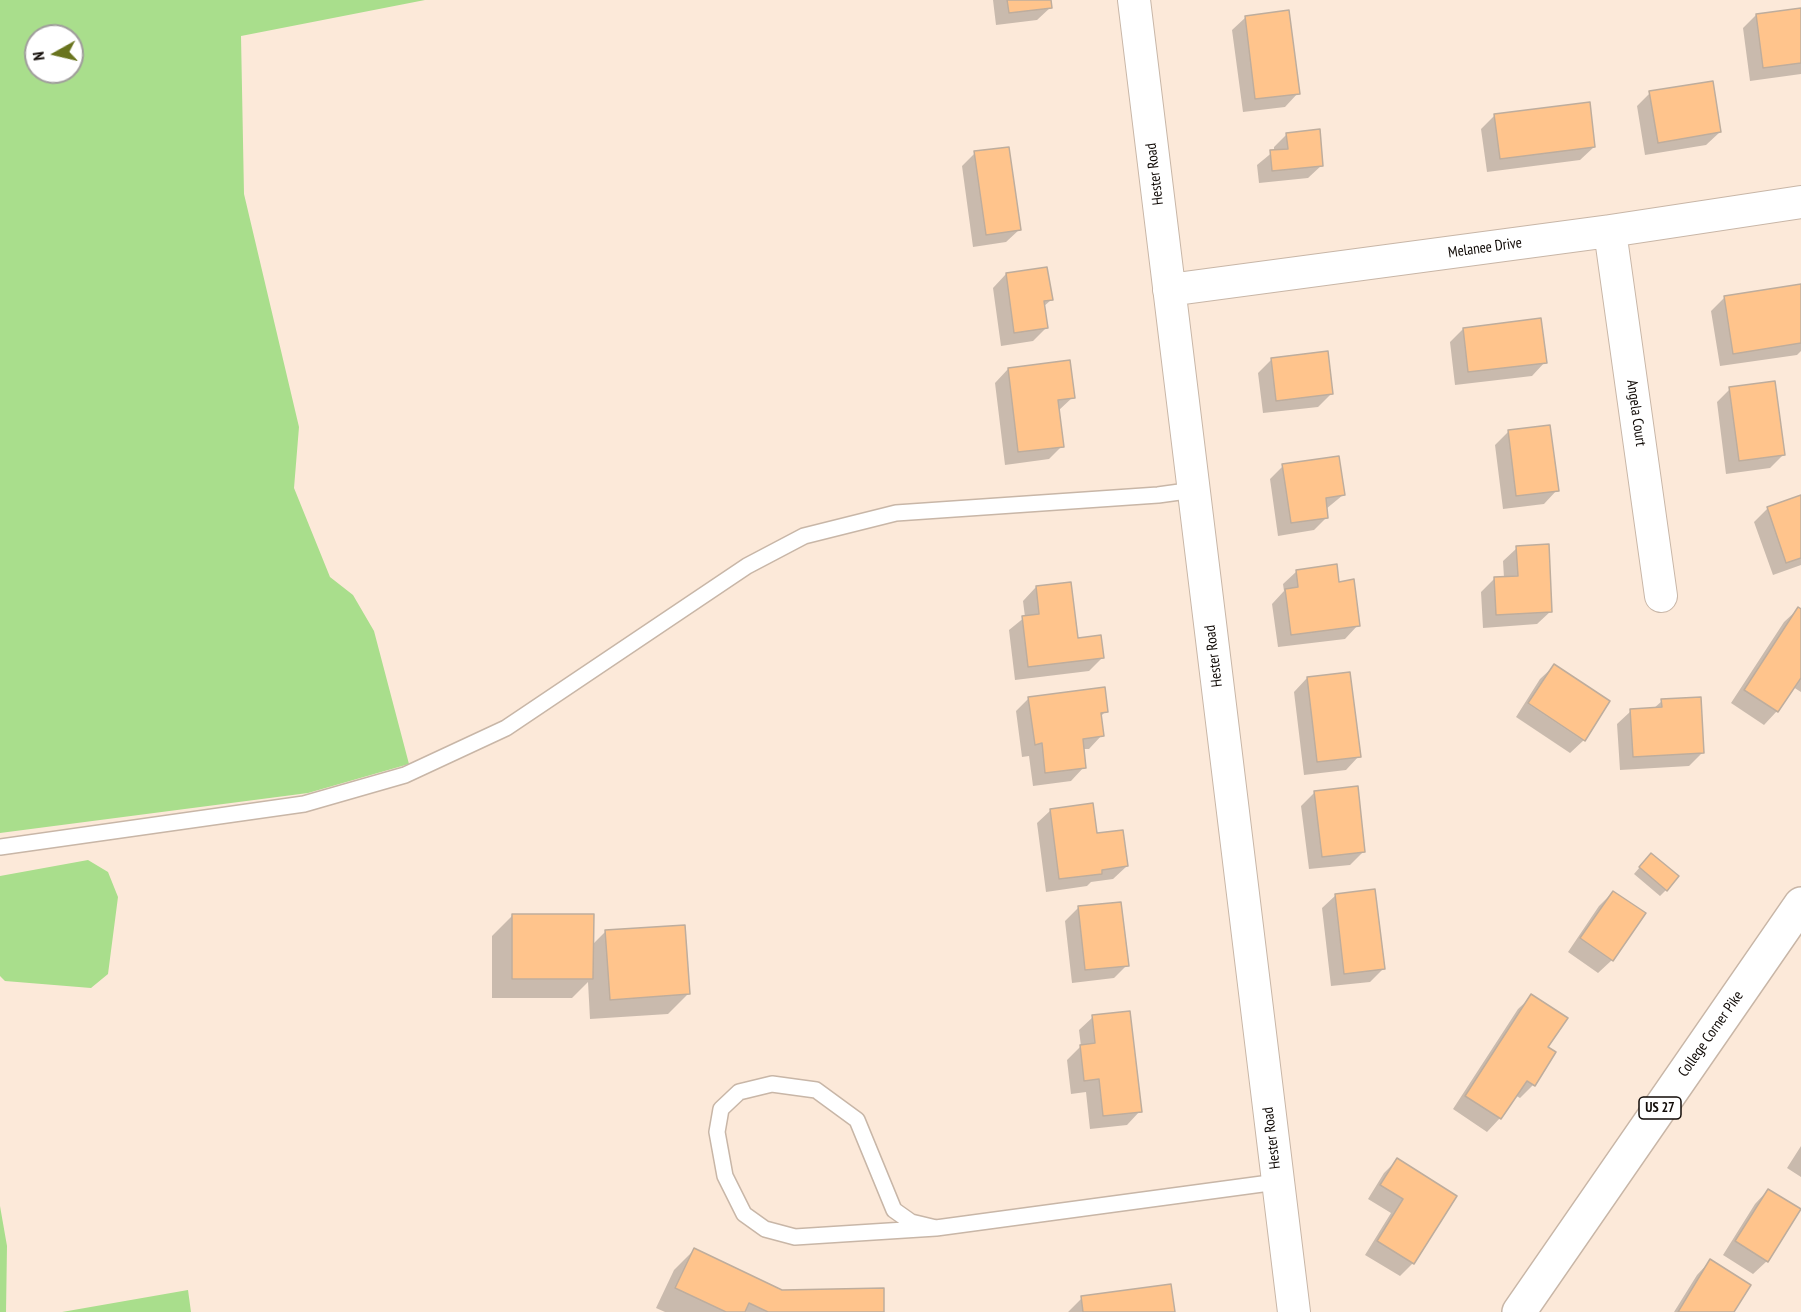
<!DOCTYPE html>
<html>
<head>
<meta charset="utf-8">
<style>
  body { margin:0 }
  #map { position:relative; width:1801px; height:1312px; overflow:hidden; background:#fce9d9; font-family:"PT Sans Narrow",sans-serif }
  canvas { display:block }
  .north { position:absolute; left:24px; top:24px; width:60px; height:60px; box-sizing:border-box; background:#fff; border:2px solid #9f9d9b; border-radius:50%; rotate:262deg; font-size:16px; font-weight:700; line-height:24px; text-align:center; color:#100a06 }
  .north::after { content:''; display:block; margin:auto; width:21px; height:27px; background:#69741e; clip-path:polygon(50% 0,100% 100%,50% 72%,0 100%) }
</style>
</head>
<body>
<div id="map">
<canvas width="1801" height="1312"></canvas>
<div class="north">N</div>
</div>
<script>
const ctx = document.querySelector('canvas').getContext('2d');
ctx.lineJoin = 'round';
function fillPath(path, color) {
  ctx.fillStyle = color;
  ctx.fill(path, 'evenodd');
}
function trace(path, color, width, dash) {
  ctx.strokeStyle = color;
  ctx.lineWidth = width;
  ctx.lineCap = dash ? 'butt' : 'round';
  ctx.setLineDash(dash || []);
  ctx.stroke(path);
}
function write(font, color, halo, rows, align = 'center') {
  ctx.font = font + ' "PT Sans Narrow",sans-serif';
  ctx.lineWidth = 4.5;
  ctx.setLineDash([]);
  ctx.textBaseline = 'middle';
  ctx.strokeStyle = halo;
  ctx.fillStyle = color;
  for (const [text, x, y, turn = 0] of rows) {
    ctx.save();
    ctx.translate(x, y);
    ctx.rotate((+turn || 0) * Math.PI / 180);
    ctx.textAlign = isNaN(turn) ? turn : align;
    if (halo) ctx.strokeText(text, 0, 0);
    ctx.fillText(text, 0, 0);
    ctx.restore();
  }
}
const green = new Path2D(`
  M0,0H425L241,36L244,194L299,427L294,488L330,577L353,595L374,631L409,764L308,793L0,833ZM36,36H72V72H36Z
  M88,860L108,872L118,897L108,974L91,988L5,981L0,976V876Z
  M0,1206L7,1246L6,1312H0Z
  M188,1290L191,1312H62Z`);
const shadow = new Path2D(`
  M993,0H1050L1051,7L1037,20L996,25Z
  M1801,9V74L1750,81L1743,28L1756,15Z
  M1246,17L1298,93L1285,107L1243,112L1232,30Z
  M1650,93L1720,132L1706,145L1645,155L1637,106Z
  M1495,115L1594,147L1580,160L1487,172L1481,129Z
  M1287,134L1322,165L1308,178L1259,183L1257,165L1274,151V147Z
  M975,153L1020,229L1006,242L973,247L962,166Z
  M1006,274L1051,300L1043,307L1046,328L1033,341L1001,346L993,288Z
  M1801,285V351L1797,355L1720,366L1711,311L1725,297Z
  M1463,329L1545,362L1532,376L1455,385L1450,342Z
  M1272,359L1331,394L1318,407L1263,413L1258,373Z
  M1008,369L1073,397L1058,411L1062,446L1049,459L1005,465L995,383Z
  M1730,389L1783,455L1770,468L1726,474L1717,402Z
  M1508,432L1557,490L1544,504L1503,509L1495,445Z
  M1283,466L1343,495L1326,509L1327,517L1314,530L1278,536L1270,479Z
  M1801,497V565L1773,575L1754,522L1767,509Z
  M1517,548L1551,611L1537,624L1483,628L1481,592L1494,579L1504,578L1503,561Z
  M1297,571L1338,583L1358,625L1345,639L1278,647L1272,604L1284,591L1283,584Z
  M1036,587L1077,639L1102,658L1089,671L1015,680L1009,630L1025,617L1023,601Z
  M1798,609L1801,611V692L1793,687L1777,711L1764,725L1731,703L1784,622Z
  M1554,666L1584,740L1570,753L1516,717L1540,679Z
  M1307,678L1359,756L1346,770L1304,775L1294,692Z
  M1029,698L1106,711L1100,717L1102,735L1089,749H1082L1084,767L1071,781L1033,786L1029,756L1022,757L1016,711Z
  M1662,701L1702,753L1689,766L1620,770L1617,724L1631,711L1653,709Z
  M1315,792L1364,851L1350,865L1309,869L1301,806Z
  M1051,810L1096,835L1127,866L1113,879L1091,882L1087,886L1046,892L1037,823Z
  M1645,861L1666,890L1660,896L1634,874Z
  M1613,892L1612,960L1598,973L1568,952L1599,906Z
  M1336,895L1383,969L1370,982L1331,986L1322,908Z
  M1078,908L1127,965L1114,978L1072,983L1065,921Z
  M512,916L592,945L606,931L688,994L668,1014L590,1019L588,982L572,998H492V936Z
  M1532,996L1546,1048L1533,1085L1520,1098L1515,1095L1500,1118L1487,1132L1453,1109L1518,1009Z
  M1093,1017L1140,1111L1127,1125L1090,1129L1086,1092L1071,1094L1067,1060L1081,1046L1079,1030Z
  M1801,1146V1177L1787,1168Z
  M1397,1160L1413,1263L1400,1276L1365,1255L1391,1213L1368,1199L1384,1173Z
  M1768,1190L1767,1261L1753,1274L1723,1255L1755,1204Z
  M694,1250L782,1292L883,1312H665L656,1308L674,1270Z
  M1710,1261L1733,1312H1674L1697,1275Z
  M1082,1298L1173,1312H1068Z`);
const building = new Path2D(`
  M1007,0H1051L1052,8L1009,13Z
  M1801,8V63L1763,68L1756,14Z
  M1289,10L1300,94L1255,99L1245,16Z
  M1713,81L1721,132L1658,143L1649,91Z
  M1590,102L1595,147L1500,159L1494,114Z
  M1320,129L1323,166L1272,171L1270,150L1288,149L1286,133Z
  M1009,147L1021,230L986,235L974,151Z
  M1047,267L1053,300L1044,301L1048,328L1014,333L1006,273Z
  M1801,284V343L1733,354L1724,296Z
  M1541,318L1547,363L1468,372L1463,328Z
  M1328,351L1333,394L1276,401L1271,358Z
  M1070,360L1075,398L1058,400L1064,447L1018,452L1008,368Z
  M1775,381L1785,455L1739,461L1729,387Z
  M1550,425L1559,491L1516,496L1508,430Z
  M1339,456L1345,495L1326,498L1328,518L1291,523L1282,464Z
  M1801,495V558L1786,563L1767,507Z
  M1549,544L1552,612L1496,615L1494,577L1518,576L1516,546Z
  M1337,564L1339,582L1354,579L1360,626L1291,635L1285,589L1298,587L1296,570Z
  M1071,582L1078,638L1101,635L1104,658L1028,667L1022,616L1039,614L1036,586Z
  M1798,607L1801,609V678L1778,712L1744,690Z
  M1554,664L1610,701L1585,741L1528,703Z
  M1350,672L1361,757L1317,762L1307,677Z
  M1105,687L1108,712L1101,713L1104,736L1083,739L1086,768L1045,773L1042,743L1035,745L1028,697Z
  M1701,697L1704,753L1633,757L1630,709L1662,707L1661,699Z
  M1358,786L1365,852L1322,857L1314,791Z
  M1093,803L1097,833L1123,830L1128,866L1102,870V874L1059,879L1050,809Z
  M1651,853L1679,876L1667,891L1639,867Z
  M1375,889L1385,969L1344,974L1335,894Z
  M1613,891L1646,913L1613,961L1580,938Z
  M1121,902L1129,966L1085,970L1078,906Z
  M512,914H594L593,979H512Z
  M685,925L690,994L610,1000L605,930Z
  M1531,994L1568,1018L1548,1047L1556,1052L1535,1086L1527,1081L1501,1119L1465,1096Z
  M1130,1011L1142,1112L1103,1116L1099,1079L1084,1081L1080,1045L1095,1043L1092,1015Z
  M1397,1158L1457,1196L1414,1264L1377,1241L1403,1199L1380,1185Z
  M1768,1189L1801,1209L1768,1262L1735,1241Z
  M694,1248L782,1290L884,1288V1312H768L749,1303L745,1312H726L675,1288Z
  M1710,1259L1751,1285L1734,1312H1678Z
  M1171,1284L1175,1312H1083L1081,1296Z`);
const lane = new Path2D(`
  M0,847L304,804L405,775L506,728L747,566L804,536L896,513L1158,495L1194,490
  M936,1228L795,1237L765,1229L744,1214L725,1176L717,1132L721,1109L739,1092L772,1084L816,1090L857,1120L894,1210L911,1222L936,1228L1277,1182`);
const street = new Path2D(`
  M1134,0L1294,1312
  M1610,231L1661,596
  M1169,290L1610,231L1801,202`);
const highway = new Path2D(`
  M1519,1312L1801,904`);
const shields = [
  [1660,1108,42]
];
const shieldNames = [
  ["US 27",1660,1108]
];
const streetNames = [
  ["Hester Road",1155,174,-97],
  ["Melanee Drive",1485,248,-8],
  ["Angela Court",1636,413,82],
  ["Hester Road",1214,656,-97],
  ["College Corner Pike",1711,1034,-55],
  ["Hester Road",1272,1138,-97]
];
fillPath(green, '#a9de8c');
fillPath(shadow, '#0003');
fillPath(building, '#ffc48c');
trace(building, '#bead9d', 1.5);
trace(lane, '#c8b6a7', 18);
trace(street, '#c8b6a7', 34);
trace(highway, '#c8b6a7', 36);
trace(lane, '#fff', 15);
trace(street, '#fff', 32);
trace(highway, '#fff', 33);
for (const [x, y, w] of shields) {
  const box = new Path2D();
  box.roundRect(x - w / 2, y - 11, w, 22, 4.5);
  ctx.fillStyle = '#fff';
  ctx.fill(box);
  trace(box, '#100a06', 1.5);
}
write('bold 14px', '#100a06', null, shieldNames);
write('15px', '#100a06', '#fff', streetNames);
</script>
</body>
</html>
